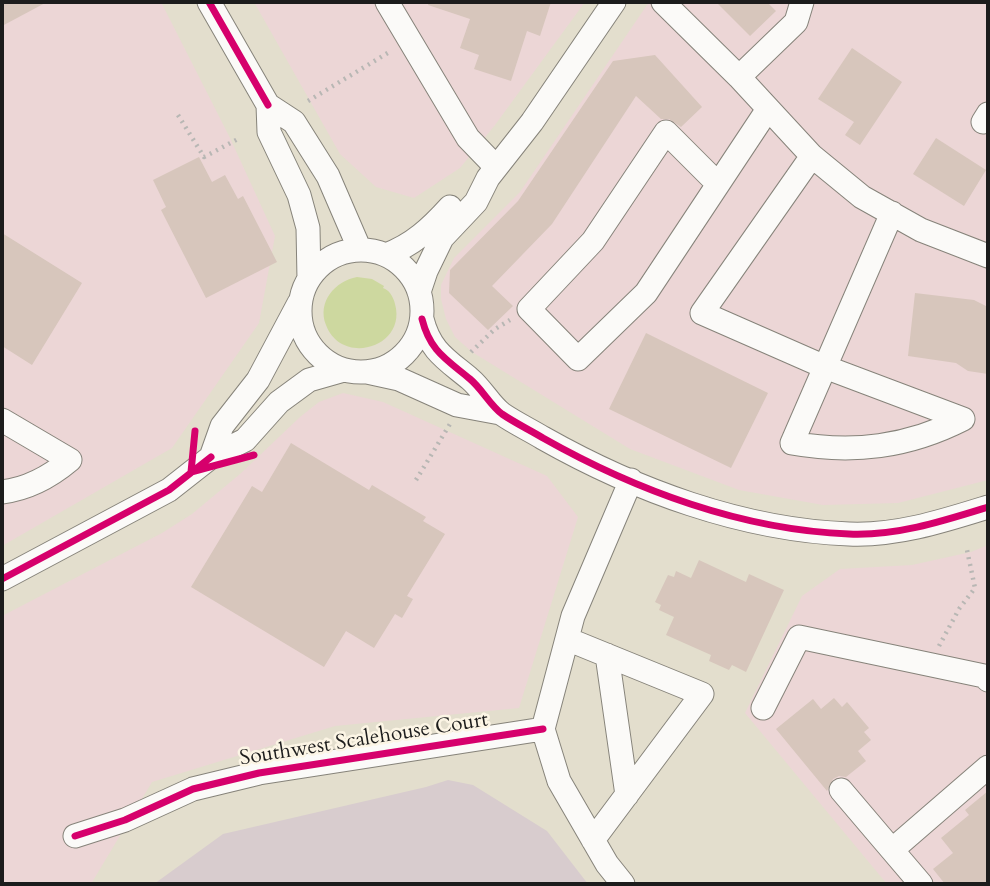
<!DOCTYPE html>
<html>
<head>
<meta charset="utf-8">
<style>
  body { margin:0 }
  #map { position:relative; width:990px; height:886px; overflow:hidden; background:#e3decd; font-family:Cardo,serif }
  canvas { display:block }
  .frame { position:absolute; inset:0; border:4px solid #1c1c1c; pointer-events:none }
</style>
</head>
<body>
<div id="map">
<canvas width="990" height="886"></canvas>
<div class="frame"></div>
</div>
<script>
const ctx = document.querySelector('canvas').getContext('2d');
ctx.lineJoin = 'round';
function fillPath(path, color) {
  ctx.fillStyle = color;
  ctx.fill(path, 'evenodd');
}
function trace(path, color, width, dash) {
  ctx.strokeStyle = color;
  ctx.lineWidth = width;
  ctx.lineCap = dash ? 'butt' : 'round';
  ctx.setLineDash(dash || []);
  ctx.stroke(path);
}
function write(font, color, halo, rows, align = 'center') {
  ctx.font = font + ' Cardo,serif';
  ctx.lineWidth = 5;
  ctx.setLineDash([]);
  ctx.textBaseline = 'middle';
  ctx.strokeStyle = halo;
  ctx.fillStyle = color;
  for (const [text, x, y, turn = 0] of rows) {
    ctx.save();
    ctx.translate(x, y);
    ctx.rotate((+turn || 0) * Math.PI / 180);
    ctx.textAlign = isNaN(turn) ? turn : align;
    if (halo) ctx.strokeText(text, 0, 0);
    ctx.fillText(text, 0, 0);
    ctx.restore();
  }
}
const built = new Path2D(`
  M2,2H161L230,138L275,236L259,323L172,448L2,546Z
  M254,2H585L495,125L460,168L414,198L376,187L340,154Z
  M649,2H988V480L898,503L823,505L739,490L630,449L472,352L455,337L446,319L441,299V285L454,258L520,192Z
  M343,393L383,402L547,476L578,517L519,708L335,726L152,782L91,884H2V616L162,533L192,514L240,474L300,417L319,402Z
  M988,545V884H887L745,713L802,596L840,569L912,565L971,552Z`);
const industrial = new Path2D(`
  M448,780L473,785L547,831L588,884H154L223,834L426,787Z`);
const green = new Path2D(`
  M357,277L372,279L384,286L383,288C389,290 393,296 395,304C407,347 342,367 326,325C317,302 335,281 357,277Z`);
const building = new Path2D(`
  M2,2H47L2,26Z
  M429,2H551L540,36L527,31L511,81L474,69L479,55L460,48L470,19L428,5Z
  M716,2H767L776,11L750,36Z
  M852,48L902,82L860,145L845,135L854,122L818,99Z
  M655,55L702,107L681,127L669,119H661L636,96L552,224L492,286L513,306L488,330L449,293L450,270L518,201L613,61Z
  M936,138L986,170L964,206L913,174Z
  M199,157L212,182L225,175L238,199L243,196L277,262L206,298L161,210L166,207L153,180Z
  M2,233L82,283L32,365L2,346Z
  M915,293L974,300L988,307V374L968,371L956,363L908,356Z
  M646,333L768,393L731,468L609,409Z
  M291,443L369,490L372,485L426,517L423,521L445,534L407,596L413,599L402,618L395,614L374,648L346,631L324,667L191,587L252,486L262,492Z
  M699,560L746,582L749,574L784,590L746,672L732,665L729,670L709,661L711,655L666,635L674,617L659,610L661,605L655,602L668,575L674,577L676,571L691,578Z
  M834,698L842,707L847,702L869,728L864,732L871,740L858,751L866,761L846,777L839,776L833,779L827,791L776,729L813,699L821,709Z
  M988,791V884H945L933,869L953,853L941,838L969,815L965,810Z`);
const path = new Path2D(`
  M308,101L391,51
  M178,115L204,157L238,139
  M471,352L495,329L510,320
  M416,480L450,424
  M939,646L959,609L975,588L967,550`);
const minor = new Path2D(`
  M209,2L268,105L269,132L299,195L308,228L309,279
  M387,2L468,138L496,167
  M663,2L739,77L812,156L862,197L921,230L988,256
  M739,77L796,22L802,2
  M268,105L294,122L328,176L360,250
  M983,122L988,114
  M812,156L702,313L825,367L963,419C908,447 853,454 792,443L892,213
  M717,183L666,132L593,241L529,309L578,359L646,293L768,109
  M300 311a61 61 0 1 1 122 0a61 61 0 1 1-122 0Z
  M386,255C413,245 431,228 450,207
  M419,292L426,271L442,238L476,202L488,178L532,122L614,2
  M422,319C430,351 446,359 470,379C482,389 490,405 502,414C515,423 530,430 543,438C635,490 742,530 849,534C897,536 943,521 988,507
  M367,372L399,379L457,405L500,413
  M2,420L70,460C51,476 27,489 2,492
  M211,457L222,426L258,380L299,303
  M2,579L169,490L211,457L245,440L279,402L309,380L344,370
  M567,639L702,694L593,840
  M607,655L627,795
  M763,708L799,637L984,676L988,680
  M841,790L892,850
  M75,836L125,820L193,789L259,773L543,729
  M623,884L607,864L559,781L543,729L573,616L631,480
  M921,884L892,850L988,767`);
const cycleway = new Path2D(`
  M209,2L268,105
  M422,319C430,351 446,359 470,379C482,389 490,405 502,414C515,423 530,430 543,438C635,490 742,530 849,534C897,536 943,521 988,507
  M195,431L191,472L254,455
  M2,579L169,490L211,457
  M75,836L125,820L193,789L259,773L543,729`);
const streetNames = [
  ["Southwest Scalehouse Court",364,740,-9]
];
fillPath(built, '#ecd6d6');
fillPath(industrial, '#d8ccce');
fillPath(green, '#cdd89f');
fillPath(building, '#d7c6bc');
trace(minor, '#86837a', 25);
trace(path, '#b8b7b4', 4.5, [2, 5]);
trace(minor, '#fbfaf8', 23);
trace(cycleway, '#d6006c', 7);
write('21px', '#1c1c1c', '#fcf5e5', streetNames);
</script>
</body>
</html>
